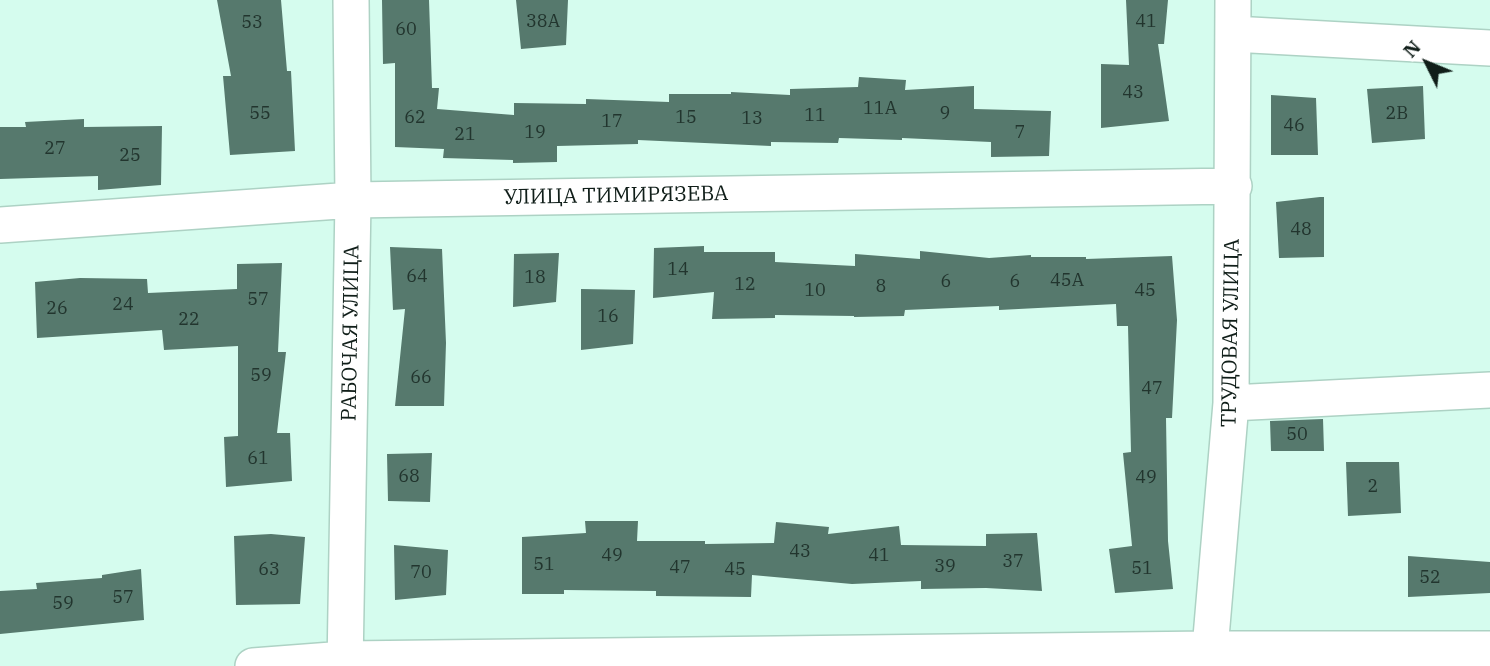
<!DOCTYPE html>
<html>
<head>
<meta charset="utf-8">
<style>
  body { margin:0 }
  #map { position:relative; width:1490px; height:666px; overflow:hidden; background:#d5fcee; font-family:"IBM Plex Serif",serif }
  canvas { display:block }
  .north { position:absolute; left:1392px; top:28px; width:70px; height:70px; -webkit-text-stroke:5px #fff; paint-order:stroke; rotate:313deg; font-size:19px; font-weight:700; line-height:28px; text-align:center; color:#101e19 }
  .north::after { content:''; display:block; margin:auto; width:24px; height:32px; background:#101e19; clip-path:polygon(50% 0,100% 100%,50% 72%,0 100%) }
</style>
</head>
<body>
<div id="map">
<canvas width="1490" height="666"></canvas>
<div class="north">N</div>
</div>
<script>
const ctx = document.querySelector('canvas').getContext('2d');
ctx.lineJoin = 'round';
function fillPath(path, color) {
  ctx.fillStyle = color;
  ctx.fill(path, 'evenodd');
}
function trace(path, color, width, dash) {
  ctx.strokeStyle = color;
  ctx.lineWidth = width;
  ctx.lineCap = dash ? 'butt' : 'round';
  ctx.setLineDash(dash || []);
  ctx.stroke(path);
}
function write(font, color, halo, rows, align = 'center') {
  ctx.font = font + ' "IBM Plex Serif",serif';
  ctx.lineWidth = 6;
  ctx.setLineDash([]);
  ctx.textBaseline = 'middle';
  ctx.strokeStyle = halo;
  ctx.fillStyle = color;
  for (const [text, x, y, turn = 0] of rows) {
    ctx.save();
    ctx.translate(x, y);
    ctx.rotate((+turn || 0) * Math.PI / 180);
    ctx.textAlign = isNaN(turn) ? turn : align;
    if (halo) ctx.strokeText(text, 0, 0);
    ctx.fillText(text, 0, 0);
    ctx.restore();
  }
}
const building = new Path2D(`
  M217,0H281L287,71H291L295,151L230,155L223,76H231Z
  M382,0H429L432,88H439L437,109L514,115V103L586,104V99L669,102V94H731V92L790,95V89L858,87L859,77L906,80L905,90L974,86V109L1051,111L1049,156L991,157V142L902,138V140L839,138L838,143L771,142V146L638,140V144L557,146V162L513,163V160L443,158L444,149L395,147V63L383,64Z
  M516,0H568L566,45L521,49Z
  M1126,0H1168L1164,44H1158L1169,121L1101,128V64L1129,65Z
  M1423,86L1425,139L1372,143L1367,89Z
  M1271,95L1316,98L1318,155H1271Z
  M84,119V127L162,126L161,185L98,190V176L0,179V127H26L25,122Z
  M1320,197H1324V257L1279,258L1276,202Z
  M704,246V252H775V262L855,266V254L920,259V251L989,258L1031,255V257H1086V259L1172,256L1177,320L1172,418H1166L1168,541L1173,589L1115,593L1109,549L1132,546L1123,453L1131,452L1128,326H1117L1116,304L999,310V306L905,310L904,316L854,317V316L775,315V318L712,319L714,292L653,298L654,248Z
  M390,247L442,249L446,343L444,406H395L405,309L393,310Z
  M559,253L556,302L513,307L514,254Z
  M282,263L278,352H286L277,433H290L292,481L226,487L224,437L238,436V346L164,350L162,330L37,338L35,282L80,278L147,279L148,293L237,289V264Z
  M581,289L635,290L633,344L581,350Z
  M1323,419L1324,451H1271L1270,421Z
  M432,453L430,502L388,501L387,454Z
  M1346,462H1399L1401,513L1348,516Z
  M585,521H638L637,541H705V544L774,543L776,522L829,527L828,534L899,526L901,545L986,546V534L1037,533L1042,591L986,588L921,589V581L852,584L752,575L751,597L656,596V591L564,590V594H522V537L586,533Z
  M271,534L305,537L300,604L236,605L234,536Z
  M394,545L448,550L446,595L395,600Z
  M1408,556L1490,562V593L1408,597Z
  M141,569L144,620L0,634V591L37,589L36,583L102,578V575Z`);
const street = new Path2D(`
  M1233,34L1490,48
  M0,225L353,200L1234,186
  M1231,403L1490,390
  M253,666L345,659L1210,649H1490
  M345,666L353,200L351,0
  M1210,666V649L1231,403L1233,0`);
const numberNames = [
  ["38А",543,22],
  ["41",1146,22],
  ["53",252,23],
  ["60",406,30],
  ["43",1133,93],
  ["11А",880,109],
  ["55",260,114],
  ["9",945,114],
  ["2В",1397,114],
  ["11",815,116],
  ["62",415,118],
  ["15",686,118],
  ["13",752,119],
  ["17",612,122],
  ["46",1294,126],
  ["19",535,133],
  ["7",1020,133],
  ["21",465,135],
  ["27",55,149],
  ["25",130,156],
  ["48",1301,230],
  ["14",678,270],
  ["64",417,277],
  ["18",535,278],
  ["45А",1067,281],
  ["6",946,282],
  ["6",1015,282],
  ["12",745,285],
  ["8",881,287],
  ["10",815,291],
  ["45",1145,291],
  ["57",258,300],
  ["24",123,305],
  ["26",57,309],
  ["16",608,317],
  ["22",189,320],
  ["59",261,376],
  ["66",421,378],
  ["47",1152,389],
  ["50",1297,435],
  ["61",258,459],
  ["68",409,477],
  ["49",1146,478],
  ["2",1373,487],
  ["43",800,552],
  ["49",612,556],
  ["41",879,556],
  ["37",1013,562],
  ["51",544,565],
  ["39",945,567],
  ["47",680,568],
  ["51",1142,569],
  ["63",269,570],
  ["45",735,570],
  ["70",421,573],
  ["52",1430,578],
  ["57",123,598],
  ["59",63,604]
];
const streetNames = [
  ["УЛИЦА ТИМИРЯЗЕВА",616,196,-1],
  ["РАБОЧАЯ УЛИЦА",351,333,-89],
  ["ТРУДОВАЯ УЛИЦА",1231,333,-89]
];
fillPath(building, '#56796d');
trace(street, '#add2c4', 38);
trace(street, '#fff', 35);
write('18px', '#22352e', null, numberNames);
write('21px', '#101e19', '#fff', streetNames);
</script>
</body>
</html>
